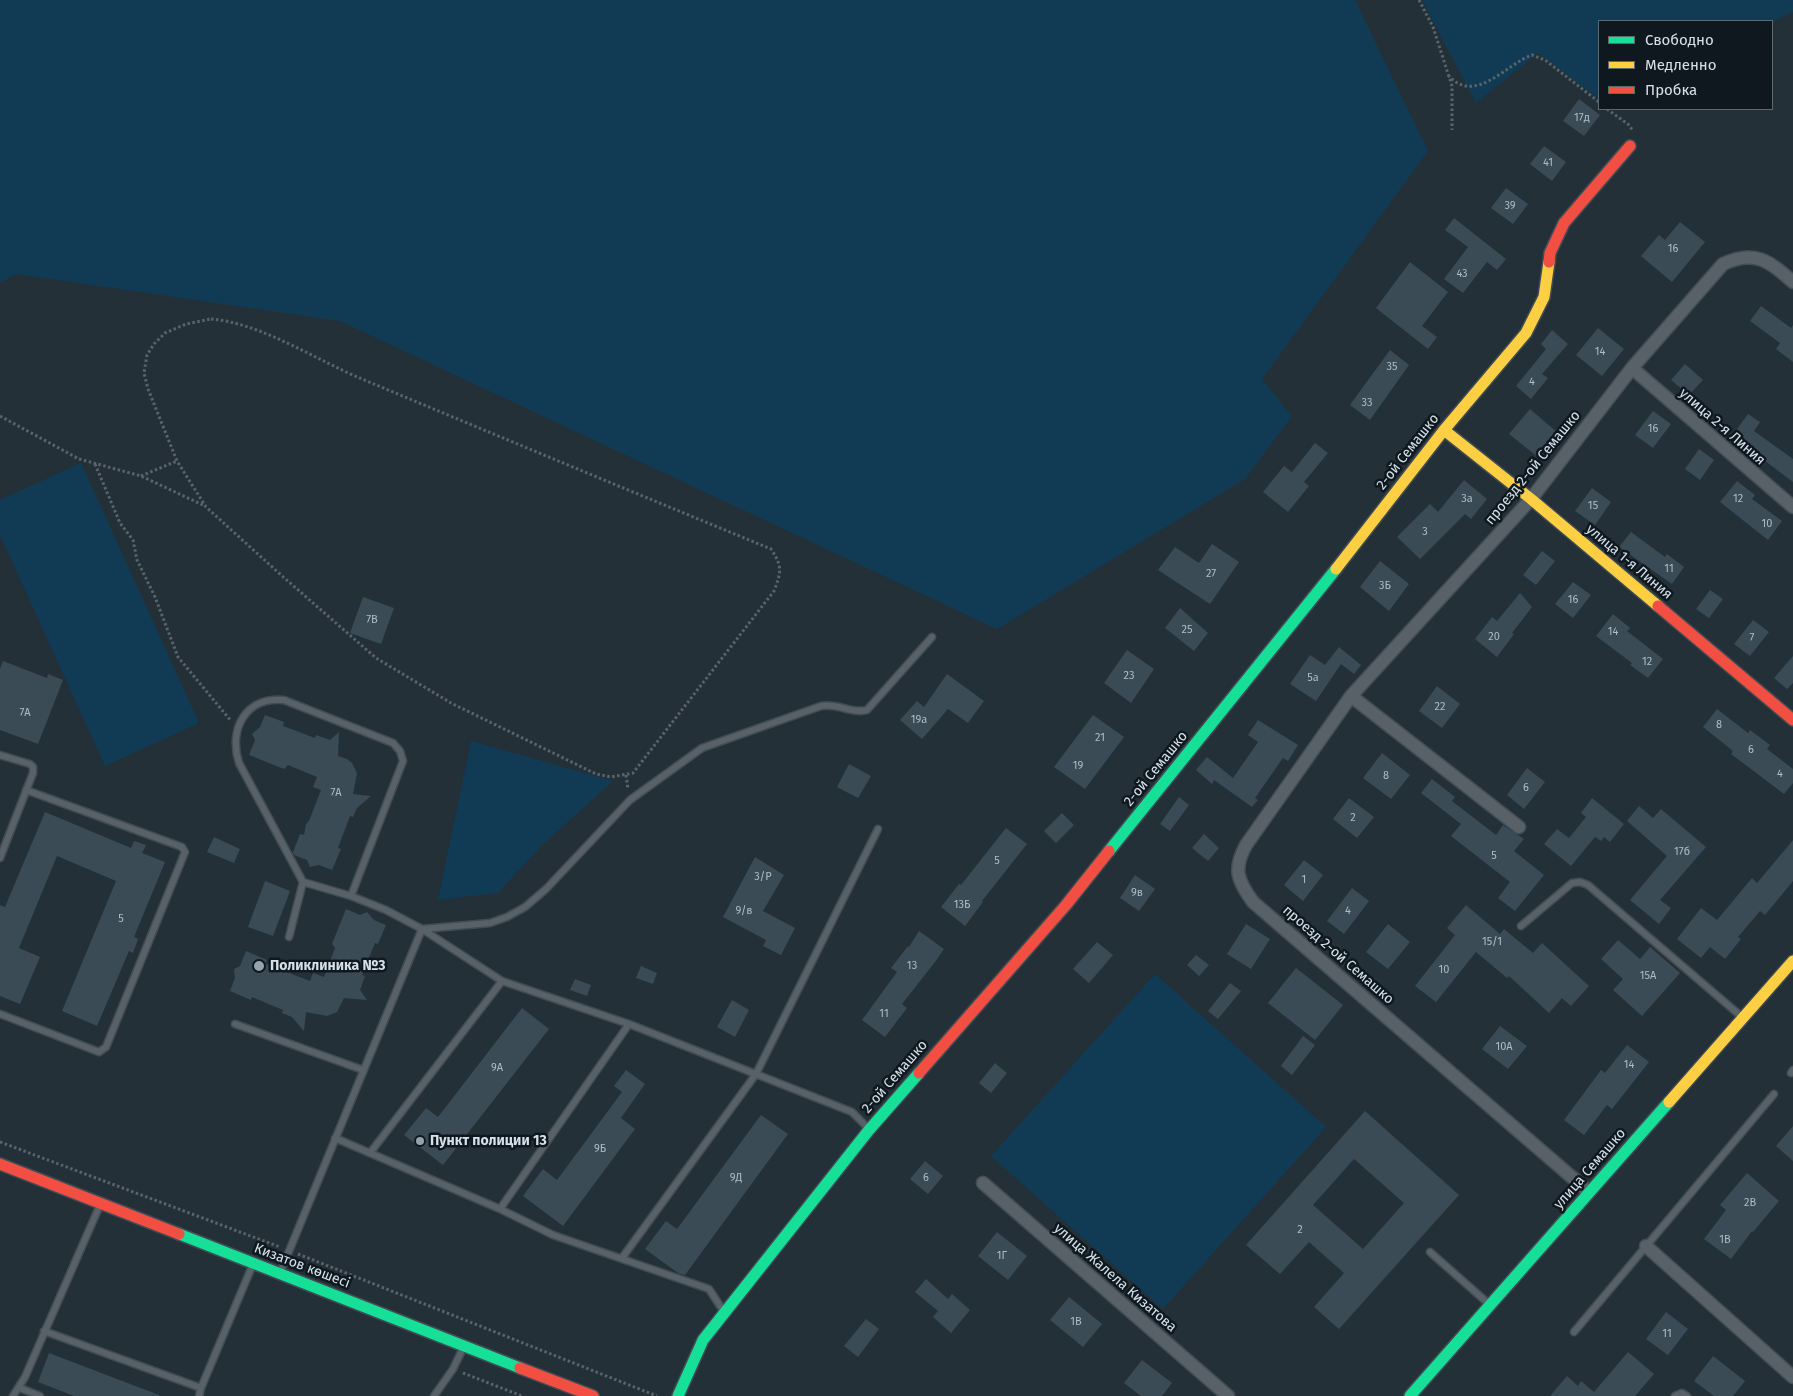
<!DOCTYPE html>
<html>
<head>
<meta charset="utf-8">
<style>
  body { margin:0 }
  #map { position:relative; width:1793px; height:1396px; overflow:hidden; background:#243038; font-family:"Fira Sans",sans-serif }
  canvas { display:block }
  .legend { position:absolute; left:1598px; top:20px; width:175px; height:90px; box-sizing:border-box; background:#0f181f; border:1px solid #5e6871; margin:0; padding:6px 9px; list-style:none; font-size:15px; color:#d4e1eb }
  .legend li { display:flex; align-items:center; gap:10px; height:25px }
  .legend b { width:25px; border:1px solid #5e6871 }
</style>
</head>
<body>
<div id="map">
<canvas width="1793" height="1396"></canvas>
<ul class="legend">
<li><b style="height:6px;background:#16e098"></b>Свободно</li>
<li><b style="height:6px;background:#ffcf43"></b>Медленно</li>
<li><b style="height:6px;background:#f24e42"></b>Пробка</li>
</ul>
</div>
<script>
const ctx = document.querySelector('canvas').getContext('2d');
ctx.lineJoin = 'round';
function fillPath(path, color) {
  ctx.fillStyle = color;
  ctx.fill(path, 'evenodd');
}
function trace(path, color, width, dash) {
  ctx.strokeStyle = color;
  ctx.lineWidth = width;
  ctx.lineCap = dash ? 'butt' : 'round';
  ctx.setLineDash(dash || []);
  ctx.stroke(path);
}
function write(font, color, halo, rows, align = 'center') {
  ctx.font = font + ' "Fira Sans",sans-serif';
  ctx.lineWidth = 5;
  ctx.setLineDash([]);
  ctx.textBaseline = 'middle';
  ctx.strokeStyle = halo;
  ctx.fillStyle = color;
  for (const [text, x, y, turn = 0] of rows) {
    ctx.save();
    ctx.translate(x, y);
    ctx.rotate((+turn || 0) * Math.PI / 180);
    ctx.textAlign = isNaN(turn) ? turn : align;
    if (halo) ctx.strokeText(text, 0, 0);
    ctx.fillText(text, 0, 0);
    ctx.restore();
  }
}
const green = new Path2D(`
  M0,0H1355L1428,151L1262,379L1292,416L1245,479L997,629L340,321L16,274L0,283Z
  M1422,0H1793V12L1772,22L1599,21V99L1538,53L1476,103Z
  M81,463L199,723L105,766L0,535V500Z
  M471,741L613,781L542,845L498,893L438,900Z
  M1155,974L1326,1127L1163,1309L991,1156Z`);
const building = new Path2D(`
  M1579,99L1600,115L1584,136L1563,121Z
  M1544,146L1566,162L1552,181L1530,164Z
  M1506,188L1528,204L1513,224L1491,208Z
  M1454,218L1506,259L1497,270L1487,262L1463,293L1444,279L1468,247L1445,230Z
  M1680,222L1705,242L1672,282L1641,256L1659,235L1665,240Z
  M1410,262L1448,292L1422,326L1437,337L1428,349L1376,308Z
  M1761,306L1791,328L1793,325V362L1776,349L1780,343L1750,321Z
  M1598,328L1624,349L1602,376L1576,355Z
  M1552,330L1568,344L1542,374L1548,378L1531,399L1516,386L1546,349L1541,344Z
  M1390,350L1409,365L1370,420L1350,405Z
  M1685,364L1703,380L1689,395L1671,380Z
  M1530,409L1559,434L1539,458L1509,434Z
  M1653,411L1671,424L1653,448L1635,435Z
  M1748,414L1760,422L1754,431L1793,459V482L1732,436Z
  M1315,443L1328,453L1304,482L1309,486L1288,512L1263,492L1284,466L1292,472Z
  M1699,449L1714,460L1700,480L1685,469Z
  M1464,480L1487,499L1471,519L1465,514L1420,559L1397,537L1430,504L1438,512Z
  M1737,481L1755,495L1752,499L1782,521L1768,540L1720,502Z
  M1592,488L1611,502L1595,525L1575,511Z
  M1631,532L1665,557L1667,554L1684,567L1672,584L1619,547Z
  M1212,544L1239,562L1210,604L1158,570L1175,547L1199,563Z
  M1542,551L1555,561L1536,585L1523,575Z
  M1380,561L1409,584L1389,611L1360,587Z
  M1573,582L1591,595L1573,618L1555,604Z
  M1710,590L1723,599L1709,618L1696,609Z
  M1520,593L1532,607L1512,633L1514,634L1497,657L1475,639L1492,617L1497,621Z
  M363,597L394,608L381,644L350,633Z
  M1180,608L1208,633L1194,651L1165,628Z
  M1613,614L1630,628L1627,631L1663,659L1648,678L1630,665L1632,663L1596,636Z
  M1753,620L1769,632L1750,656L1734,644Z
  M1339,647L1361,665L1354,674L1341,664L1316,701L1290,684L1310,655L1325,665Z
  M1127,650L1154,669L1131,703L1104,683Z
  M1793,656V683L1787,689L1774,678Z
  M3,661L47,678L48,674L63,680L38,744L0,730V669Z
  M947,674L984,701L968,723L948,709L922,739L900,720L917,701L924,707Z
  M1437,686L1460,704L1442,728L1419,711Z
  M1717,709L1748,733L1750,730L1770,745L1767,749L1793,769V783L1784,794L1731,754L1733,751L1703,727Z
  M265,715L284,722L283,726L315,738L316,735L330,740L339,732L338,756L347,759L352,763L357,773L353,794L371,796L357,808L353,817L350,816L338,848L341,849L332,870L319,865L310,867L307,860L294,855L293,852L300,834L304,835L306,824L309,821L321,790L313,787L317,777L288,765L284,769L249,755L255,740L252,734L260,727Z
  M1093,715L1124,737L1085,789L1054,767Z
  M1258,720L1298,745L1288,761L1283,758L1255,798L1258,800L1252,807L1214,780L1212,784L1196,770L1207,757L1233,778L1258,742L1248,735Z
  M1382,753L1410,775L1391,799L1363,778Z
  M849,764L871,776L858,798L837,787Z
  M1527,768L1545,782L1524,809L1507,795Z
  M1432,779L1455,797L1452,801L1496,835L1503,825L1524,839L1514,851L1544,875L1515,911L1498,898L1510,882L1451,836L1461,824L1421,793Z
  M1179,797L1189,805L1170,831L1160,824Z
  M1349,798L1374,817L1357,838L1333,819Z
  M1592,798L1624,824L1610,842L1604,837L1601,841L1595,837L1571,866L1544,844L1557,829L1569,838L1586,817L1581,813Z
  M1639,806L1653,818L1661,809L1706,847L1660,900L1671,908L1659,924L1630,900L1667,856L1627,821Z
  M45,812L131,848L134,841L146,845L142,853L165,862L134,937L138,939L133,953L129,951L97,1026L62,1011L116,881L57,856L19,948L40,957L20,1004L0,996V905L5,907Z
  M1062,813L1074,825L1056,843L1044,831Z
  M1006,828L1027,844L982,901L983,902L965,926L941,907L959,884L961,885Z
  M1204,834L1219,848L1208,861L1192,848Z
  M214,837L240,849L234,863L207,852Z
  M1793,840V881L1765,915L1760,911L1738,937L1741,939L1725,959L1710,947L1701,958L1677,939L1701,908L1717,920L1752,878L1757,883Z
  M755,857L784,875L763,911L795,928L781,955L763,946L766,940L723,917Z
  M1304,860L1323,875L1303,901L1284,885Z
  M1135,875L1155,889L1139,911L1120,898Z
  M265,881L290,891L273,936L248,927Z
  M1352,888L1369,901L1344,934L1327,921Z
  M1466,905L1500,934L1504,929L1533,953L1542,943L1589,986L1571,1006L1562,998L1549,1013L1509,976L1507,978L1476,952L1436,1002L1415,986L1455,935L1447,928Z
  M346,909L360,915L367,912L374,920L386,925L378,944L375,943L362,975L365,976L360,990L367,1000L344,998L337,1012L327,1016L306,1012L304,1031L292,1017L282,1013L283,1010L252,997L251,1000L230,991L235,978L234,969L240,966L246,951L267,960L265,964L277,965L279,969L310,981L313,973L324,977L335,948L332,944Z
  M1246,924L1270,939L1251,969L1227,954Z
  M1388,924L1410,942L1388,969L1366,952Z
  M919,931L944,949L935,962L902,1004L907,1008L885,1037L862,1020L897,972L891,968L908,946L909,947Z
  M1618,940L1640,959L1650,947L1680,973L1642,1016L1613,990L1623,979L1601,959Z
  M1097,942L1113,955L1089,983L1073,969Z
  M1196,955L1209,965L1199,976L1187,965Z
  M641,966L657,973L653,984L636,978Z
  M1296,968L1343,1005L1315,1040L1268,1003Z
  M575,979L591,985L587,996L570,990Z
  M1230,983L1241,991L1218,1019L1208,1011Z
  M732,1000L749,1010L735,1037L717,1027Z
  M522,1008L549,1029L443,1165L404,1135L426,1108L438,1117Z
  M1500,1026L1527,1046L1508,1069L1482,1049Z
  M1303,1036L1315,1045L1292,1075L1281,1066Z
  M1627,1045L1649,1062L1612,1109L1607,1105L1584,1135L1564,1120L1601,1070L1605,1073Z
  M995,1063L1007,1073L991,1093L979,1083Z
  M626,1070L645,1084L621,1118L635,1129L563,1226L523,1196L543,1169L557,1180L622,1092L614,1086Z
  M1365,1111L1459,1195L1339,1329L1314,1307L1344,1273L1309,1242L1280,1274L1246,1245ZM1354,1159L1404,1203L1363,1249L1313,1205Z
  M761,1115L788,1134L685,1275L678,1273L645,1249L666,1221L677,1229Z
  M1793,1126V1161L1776,1146Z
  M925,1161L943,1176L928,1194L910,1179Z
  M1747,1173L1779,1201L1753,1232L1752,1231L1731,1259L1704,1239L1726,1210L1720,1205Z
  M997,1232L1027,1256L1008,1280L978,1256Z
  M926,1279L948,1299L952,1294L970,1310L951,1333L933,1317L938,1311L915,1292Z
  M1069,1297L1102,1324L1083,1347L1050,1320Z
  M1666,1312L1688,1329L1668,1355L1646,1339Z
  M866,1319L879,1329L858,1357L844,1346Z
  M1628,1352L1654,1374L1635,1396H1550L1567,1376L1578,1386L1581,1381L1594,1392Z
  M49,1353L159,1395V1396H74L38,1382Z
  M1713,1356L1745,1381L1733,1396H1714L1694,1381Z
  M1142,1360L1172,1383L1162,1396H1141L1124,1383Z`);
const path = new Path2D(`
  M1419,0L1433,27L1452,86V130
  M1448,75C1475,106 1506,64 1532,55L1545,60L1599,102
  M1607,109L1629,125L1633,131
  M211,319C261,323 316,360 362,379C498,436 635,493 771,549C783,567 781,572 774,591L633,773L611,777L596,774L451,703L376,658L281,575L206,507L177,461L148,389L144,373L147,355L154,344L165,333L186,324Z
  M0,416L79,459L141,476L205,506
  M95,464L120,523L133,540L137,560L155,597L178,657L231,721
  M141,476L177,461
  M626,775L628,789
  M0,1142L280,1247
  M298,1254L657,1396
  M463,1373L522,1396`);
const lane = new Path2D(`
  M0,755L30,764L33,767V773L0,858
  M303,882L239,763C228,729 246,696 284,700L393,743L400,751L403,761L351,896
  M1521,926L1572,883L1580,882L1588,885L1742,1017
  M422,929L490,923L507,917L525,907L546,889L630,800L702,748L821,706C839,703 851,714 867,710L932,637
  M422,929L502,981L629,1024L852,1112L869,1129
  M0,1014L99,1052L106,1047L185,852L182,847L26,790
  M235,1024L363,1070
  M1791,1073L1793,1070
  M335,1138L500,1209L553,1235L709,1289L724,1312
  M370,1153L502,981
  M500,1209L629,1024
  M1430,1252L1489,1304
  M622,1258L756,1074L878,829
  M280,1273L422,929L386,910L351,896L303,882L289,937
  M44,1331L201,1388
  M1574,1332L1774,1094
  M20,1388L40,1396
  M13,1396L25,1377L100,1205
  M199,1396L201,1388L253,1264
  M434,1396L453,1369L464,1346
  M1675,1396L1682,1393L1687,1396`);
const street = new Path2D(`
  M1632,368L1793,507
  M1351,696L1519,827
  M983,1183L1228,1396
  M1589,1192L1253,902C1237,880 1233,869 1246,845L1351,696L1531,499L1632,368L1723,264C1755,249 1769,261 1793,282
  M1646,1246L1793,1377`);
const fast = new Path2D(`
  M1109,851L1336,569
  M179,1234L520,1368
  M678,1396L703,1340L869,1130L919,1073
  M1410,1396L1669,1102`);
const slow = new Path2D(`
  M1444,430L1531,499L1658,606
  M1336,569L1444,430L1526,333L1544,297L1549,262
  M1669,1102L1793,961`);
const jam = new Path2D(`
  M1549,262L1550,253L1564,223L1630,146
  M1658,606L1793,720
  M919,1073L1066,905L1109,851
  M0,1164L179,1234
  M520,1368L593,1396`);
const markers = [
  [259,966,6,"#96a3ac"],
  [420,1141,5,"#96a3ac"]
];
const numberNames = [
  ["17д",1582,118],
  ["41",1548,163],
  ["39",1510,206],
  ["16",1673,249],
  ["43",1462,274],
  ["14",1600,352],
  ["35",1392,367],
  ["4",1532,382],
  ["33",1367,403],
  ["16",1653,429],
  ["3а",1467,499],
  ["12",1738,499],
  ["15",1593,506],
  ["10",1767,524],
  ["3",1425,532],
  ["11",1669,569],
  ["27",1211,574],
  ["3Б",1385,586],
  ["16",1573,600],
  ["7В",372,620],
  ["25",1187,630],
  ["14",1613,632],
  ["20",1494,637],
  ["7",1752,638],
  ["12",1647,662],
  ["23",1129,676],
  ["5а",1313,678],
  ["22",1440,707],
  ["7А",25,713],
  ["19а",919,720],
  ["8",1719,725],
  ["21",1100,738],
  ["6",1751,750],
  ["19",1078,766],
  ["4",1780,774],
  ["8",1386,776],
  ["6",1526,788],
  ["7А",336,793],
  ["2",1353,818],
  ["17б",1682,852],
  ["5",1494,856],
  ["5",997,861],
  ["3/Р",763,877],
  ["1",1304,880],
  ["9в",1137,893],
  ["13Б",962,905],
  ["9/в",744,911],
  ["4",1348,911],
  ["5",121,919],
  ["15/1",1492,942],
  ["13",912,966],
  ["10",1444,970],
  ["15А",1648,976],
  ["11",884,1014],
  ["10А",1504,1047],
  ["14",1629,1065],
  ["9А",497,1068],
  ["9Б",600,1149],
  ["9Д",736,1178],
  ["6",926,1178],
  ["2В",1750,1203],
  ["2",1300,1230],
  ["1В",1725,1240],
  ["1Г",1002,1256],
  ["1В",1076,1322],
  ["11",1667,1334]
];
const streetNames = [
  ["улица 2-я Линия",1722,427,41],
  ["2-ой Семашко",1408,452,-52],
  ["проезд 2-ой Семашко",1533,468,-51],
  ["улица 1-я Линия",1629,562,40],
  ["2-ой Семашко",1156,769,-51],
  ["проезд 2-ой Семашко",1338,955,41],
  ["2-ой Семашко",895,1077,-49],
  ["улица Семашко",1590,1169,-49],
  ["Кизатов көшесі",302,1266,21],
  ["улица Жалела Кизатова",1115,1278,41]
];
const poiNames = [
  ["Поликлиника №3",270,966],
  ["Пункт полиции 13",430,1141]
];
fillPath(green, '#113b55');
fillPath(building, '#3a4b56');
trace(lane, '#414c54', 9);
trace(street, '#414c54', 15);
trace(fast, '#414c54', 14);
trace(slow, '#414c54', 14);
trace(jam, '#414c54', 14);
trace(path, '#5a6369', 3, [2.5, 2.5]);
trace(lane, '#586167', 6);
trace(street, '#586167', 12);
trace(fast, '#16e098', 11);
trace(slow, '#ffcf43', 11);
trace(jam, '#f24e42', 11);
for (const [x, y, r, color] of markers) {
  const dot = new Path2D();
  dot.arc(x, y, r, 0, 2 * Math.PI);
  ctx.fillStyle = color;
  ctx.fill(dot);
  trace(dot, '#0f181f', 2);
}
write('11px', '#aebcc6', null, numberNames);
write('14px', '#d4e1eb', '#0f181f', streetNames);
write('bold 14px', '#d4e1eb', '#0f181f', poiNames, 'left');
</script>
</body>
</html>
